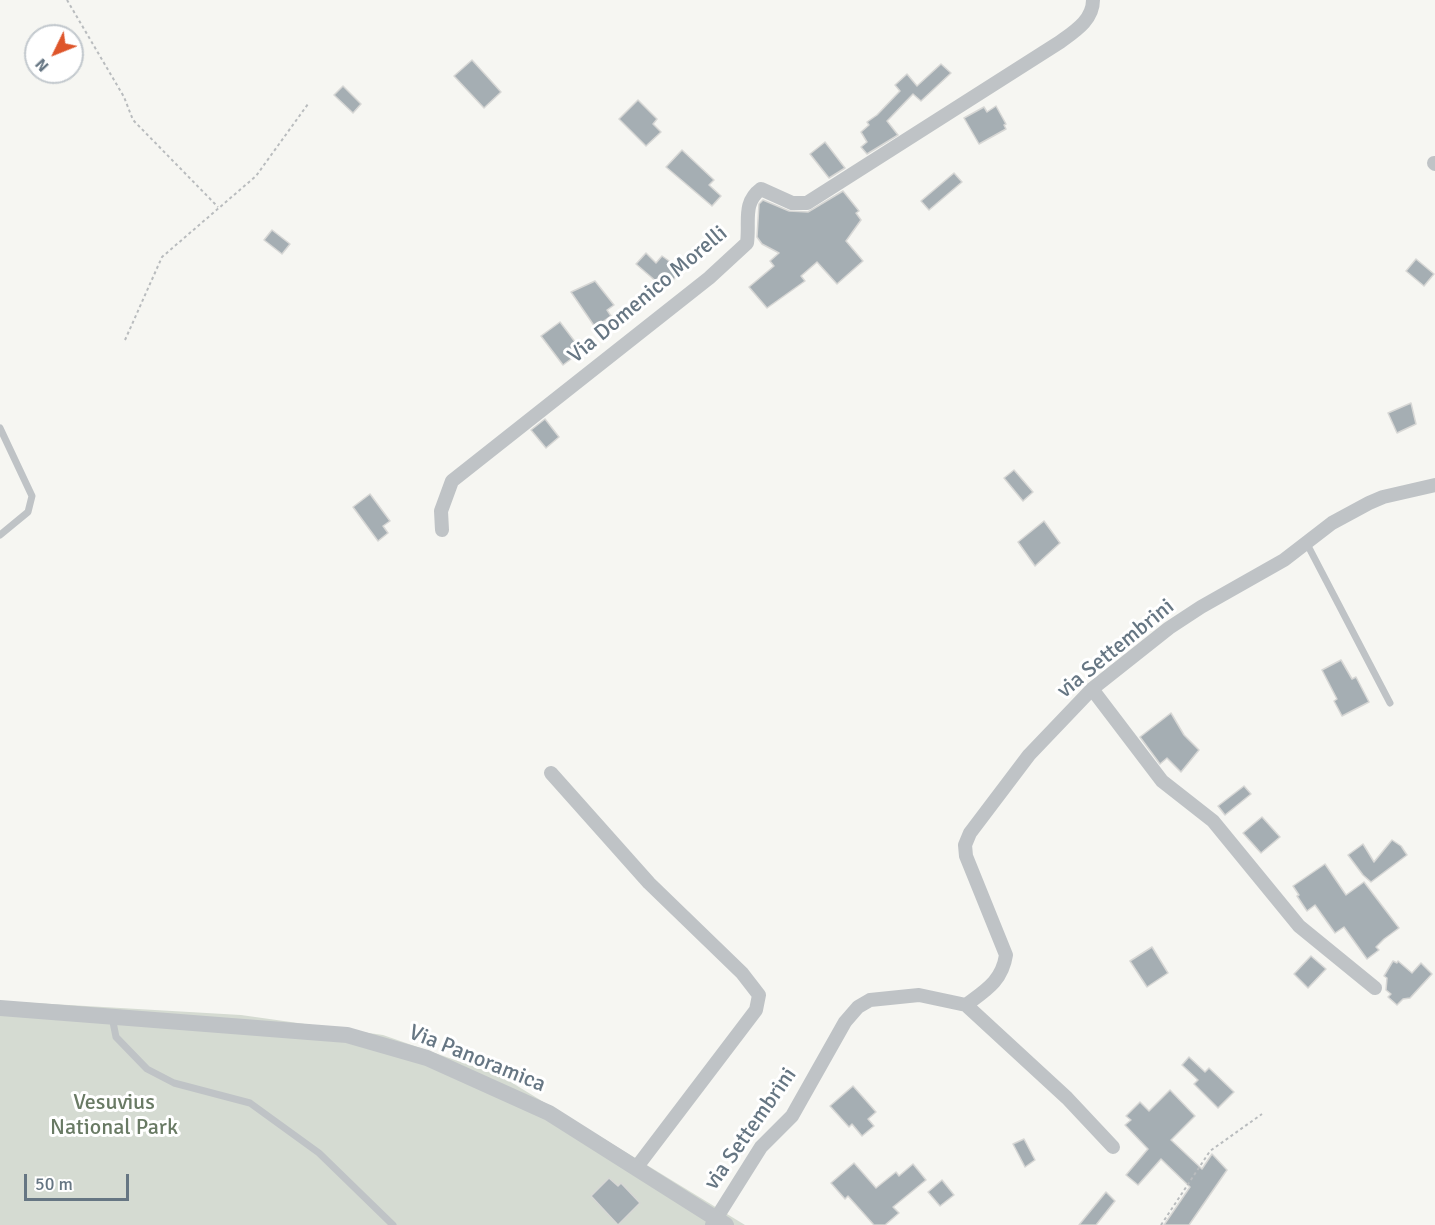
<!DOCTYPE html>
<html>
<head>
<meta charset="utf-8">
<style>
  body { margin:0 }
  #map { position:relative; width:1435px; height:1225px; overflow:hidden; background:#f6f6f2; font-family:Signika,sans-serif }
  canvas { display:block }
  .north { position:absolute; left:24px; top:24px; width:60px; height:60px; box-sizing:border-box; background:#fff; border:2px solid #c2c8cd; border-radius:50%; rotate:227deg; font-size:16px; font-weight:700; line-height:24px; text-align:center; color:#667683 }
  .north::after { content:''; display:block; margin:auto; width:21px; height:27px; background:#de552a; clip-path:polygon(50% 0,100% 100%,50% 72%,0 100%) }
  .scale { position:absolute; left:24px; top:1174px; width:105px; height:27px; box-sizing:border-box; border:3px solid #667683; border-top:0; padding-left:8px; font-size:18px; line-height:21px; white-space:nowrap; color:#667683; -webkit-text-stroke:4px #fff; paint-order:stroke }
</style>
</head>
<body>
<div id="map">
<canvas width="1435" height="1225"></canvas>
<div class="north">N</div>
<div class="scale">50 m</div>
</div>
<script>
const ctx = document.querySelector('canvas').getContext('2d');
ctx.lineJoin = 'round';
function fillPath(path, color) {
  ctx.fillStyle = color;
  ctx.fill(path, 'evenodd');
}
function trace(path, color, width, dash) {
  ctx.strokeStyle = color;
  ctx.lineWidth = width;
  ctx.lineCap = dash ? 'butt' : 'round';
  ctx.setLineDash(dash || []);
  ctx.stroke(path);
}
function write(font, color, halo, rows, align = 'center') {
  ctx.font = font + ' Signika,sans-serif';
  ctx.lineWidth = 6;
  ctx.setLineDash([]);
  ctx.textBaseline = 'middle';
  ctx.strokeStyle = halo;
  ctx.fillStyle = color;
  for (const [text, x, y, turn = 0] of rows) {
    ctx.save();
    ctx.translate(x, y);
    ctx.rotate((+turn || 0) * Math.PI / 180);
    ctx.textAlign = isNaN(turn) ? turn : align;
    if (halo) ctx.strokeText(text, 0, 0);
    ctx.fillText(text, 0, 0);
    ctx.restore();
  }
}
const green = new Path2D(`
  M0,1001L241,1015L383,1035L501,1076L745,1225H0Z`);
const building = new Path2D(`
  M472,60L501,92L484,108L454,76Z
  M941,64L951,73L921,101L913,94L887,121L898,135L867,154L861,147L867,142L861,132L869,125L867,122L877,115L900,91L895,85L907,74L917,86Z
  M343,86L361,104L353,113L334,95Z
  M638,100L657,119L653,124L661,132L646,146L619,119Z
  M996,106L1006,124L1004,125L1006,129L979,144L964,118L984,107L987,112Z
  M825,142L845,168L829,178L810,154Z
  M682,150L714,180L709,185L721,196L712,206L666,167Z
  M954,173L962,182L929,210L921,201Z
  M843,191L859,211L856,213L861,220L846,241L863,261L837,284L817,262L801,276L805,281L767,308L749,287L774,266L770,261L779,253L762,244L757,237L759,204L763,200L789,211L808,212Z
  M272,230L290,244L282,254L264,240Z
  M646,253L656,263L662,256L682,270L665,289L636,264Z
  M1416,259L1434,274L1424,286L1406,271Z
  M595,281L614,305L607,310L611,316L595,327L571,292Z
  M560,322L582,351L563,365L541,336Z
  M1411,403L1416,424L1397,433L1388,413Z
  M545,419L559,437L546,448L531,430Z
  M1014,470L1033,492L1023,501L1004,478Z
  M370,494L390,521L383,526L388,533L378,541L353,507Z
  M1044,521L1060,543L1035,566L1018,542Z
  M1341,660L1352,679L1356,677L1369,702L1342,716L1334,701L1337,699L1322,670Z
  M1171,713L1184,735L1199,750L1181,772L1167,758L1160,764L1140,737Z
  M1244,786L1251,794L1225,815L1218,806Z
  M1262,817L1280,837L1261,853L1243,833Z
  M1392,840L1401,846L1407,855L1371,882L1363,875L1348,855L1363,844L1374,862Z
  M1325,864L1346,895L1364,882L1399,928L1384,939L1376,947L1379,950L1367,959L1344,927L1335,933L1315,905L1307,911L1297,896L1299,895L1293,886Z
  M1152,947L1168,973L1147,987L1130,961Z
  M1311,956L1326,969L1308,988L1294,974Z
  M1393,961L1397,963L1398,961L1412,973L1421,963L1432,974L1410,998L1403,999L1397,1005L1388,997L1391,994L1386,990L1387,978L1384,976Z
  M1189,1057L1205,1072L1209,1068L1234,1092L1218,1108L1194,1084L1198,1080L1182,1065Z
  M853,1086L876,1112L868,1119L874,1126L862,1136L852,1124L849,1127L830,1106Z
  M1170,1090L1195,1116L1171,1140L1202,1169L1212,1154L1227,1170L1189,1225H1164L1190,1187L1161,1159L1138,1185L1126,1175L1148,1149L1125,1125L1131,1120L1126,1116L1140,1102L1149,1111Z
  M1024,1139L1035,1160L1025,1167L1013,1144Z
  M854,1163L876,1188L896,1172L899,1176L913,1164L926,1180L893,1207L899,1213L885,1225H874L848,1196L845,1199L831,1183Z
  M609,1178L618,1186L621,1183L640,1203L618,1225L591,1196Z
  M942,1180L954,1195L940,1206L928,1192Z
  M1106,1192L1115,1201L1096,1225H1079Z`);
const path = new Path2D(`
  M67,0L124,97L133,120L218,207
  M125,340L162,257L256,176L308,104
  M1161,1225L1210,1151L1262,1114`);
const service = new Path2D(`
  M0,428L32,496L28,512L0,535
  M1306,542L1390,703
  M112,1017L116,1037L147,1069L174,1083L250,1103L319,1153L393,1225`);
const minor = new Path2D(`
  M1434,163L1435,164
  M442,530L441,511L452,481L709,278L747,243C750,222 742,203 761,189L792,203H807L1060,42C1075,31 1093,20 1093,0
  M1092,689L1162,781L1213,821L1299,926L1375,988
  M551,773L649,883L742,973L759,995L756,1010L636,1168
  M966,1005C986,990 1002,981 1006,955L966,856L965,845L970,833L1029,755L1092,689L1169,628L1201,607L1284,560L1332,523L1369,503L1383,497L1435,485
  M712,1225L761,1147L792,1116L845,1022L858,1007L870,1000L919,995L966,1005L1067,1098L1113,1147`);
const tertiary = new Path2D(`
  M0,1008L347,1035L427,1058L549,1113L726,1225`);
const streetNames = [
  ["Via Domenico Morelli",648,295,-40],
  ["via Settembrini",1116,649,-39],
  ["Via Panoramica",477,1059,22],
  ["via Settembrini",751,1129,-55]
];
const parkNames = [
  ["Vesuvius",114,1103],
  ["National Park",114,1128]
];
fillPath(green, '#d5dbd2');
fillPath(building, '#a5aeb3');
trace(building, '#d7d7d5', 1.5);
trace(path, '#b9bcbe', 2, [3, 3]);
trace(service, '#bfc3c6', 7);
trace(minor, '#bfc3c6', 14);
trace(tertiary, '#bfc3c6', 16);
write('22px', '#667683', '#fff', streetNames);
write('22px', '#697a64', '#fff', parkNames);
</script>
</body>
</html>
